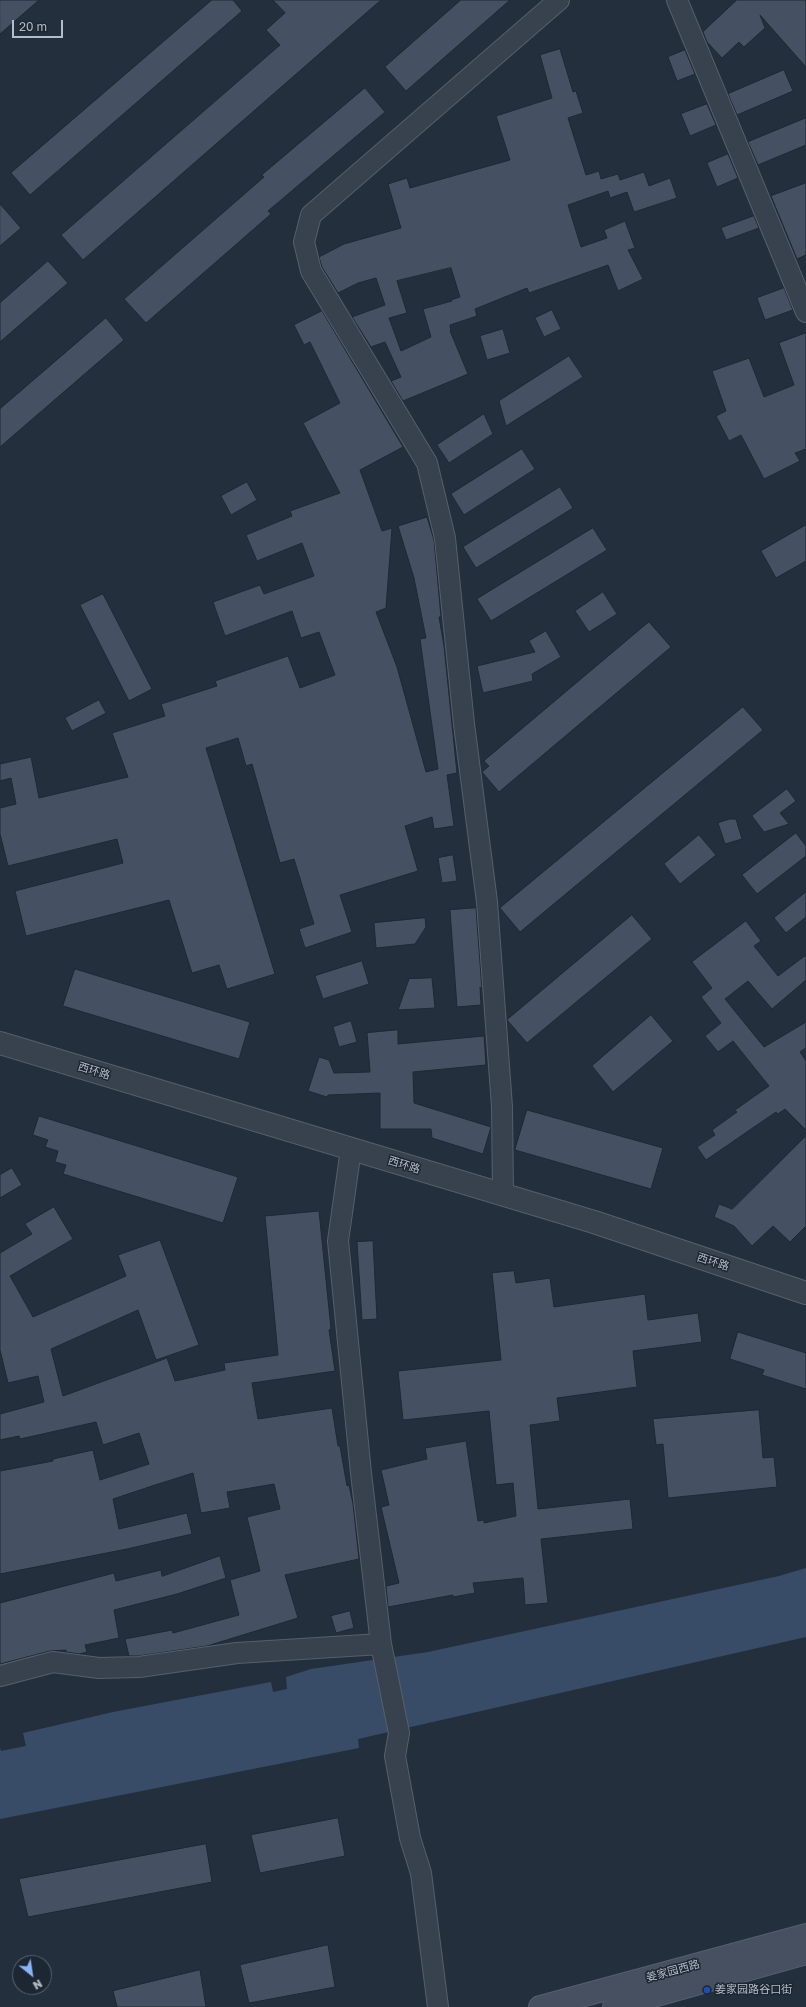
<!DOCTYPE html>
<html>
<head>
<meta charset="utf-8">
<style>
  body { margin:0 }
  #map { position:relative; width:806px; height:2007px; overflow:hidden; background:#242f3e; font-family:"Golos Text",sans-serif }
  canvas { display:block }
  .north { position:absolute; left:12px; top:1955px; width:40px; height:40px; box-sizing:border-box; background:#1d2633; border:1px solid #59626f; border-radius:50%; rotate:150deg; font-size:11px; font-weight:700; line-height:16px; text-align:center; color:#b4bcc9 }
  .north::after { content:''; display:block; margin:auto; width:14px; height:18px; background:#8ab4f8; clip-path:polygon(50% 0,100% 100%,50% 72%,0 100%) }
  .scale { position:absolute; left:12px; top:20px; width:51px; height:18px; box-sizing:border-box; border:2px solid #b4bcc9; border-top:0; padding-left:5px; font-size:12px; line-height:14px; white-space:nowrap; color:#b4bcc9; -webkit-text-stroke:3px #1d2633; paint-order:stroke }
</style>
</head>
<body>
<div id="map">
<canvas width="806" height="2007"></canvas>
<div class="north">N</div>
<div class="scale">20 m</div>
</div>
<script>
const ctx = document.querySelector('canvas').getContext('2d');
ctx.lineJoin = 'round';
function fillPath(path, color) {
  ctx.fillStyle = color;
  ctx.fill(path, 'evenodd');
}
function trace(path, color, width, dash) {
  ctx.strokeStyle = color;
  ctx.lineWidth = width;
  ctx.lineCap = dash ? 'butt' : 'round';
  ctx.setLineDash(dash || []);
  ctx.stroke(path);
}
function write(font, color, halo, rows, align = 'center') {
  ctx.font = font + ' "Golos Text","Noto Sans SC",sans-serif';
  ctx.lineWidth = 3;
  ctx.setLineDash([]);
  ctx.textBaseline = 'middle';
  ctx.strokeStyle = halo;
  ctx.fillStyle = color;
  for (const [text, x, y, turn = 0] of rows) {
    ctx.save();
    ctx.translate(x, y);
    ctx.rotate((+turn || 0) * Math.PI / 180);
    ctx.textAlign = isNaN(turn) ? turn : align;
    if (halo) ctx.strokeText(text, 0, 0);
    ctx.fillText(text, 0, 0);
    ctx.restore();
  }
}
const water = new Path2D(`
  M806,1568V1637L358,1739L359,1748L0,1819V1748L1,1751L26,1746L23,1733L113,1712L271,1682L273,1692L287,1689L286,1677L311,1669L428,1652L779,1576Z`);
const building = new Path2D(`
  M0,0H39L0,34Z
  M212,0H233L242,11L30,195L11,173Z
  M273,0H381L83,260L61,235L280,45L266,30L285,13Z
  M461,0H510L406,91L385,67Z
  M737,0H806V67L760,15L765,28L744,47L739,42L722,58L707,42L703,32Z
  M560,49L573,92L576,91L583,113L568,118L586,175L599,171L601,179L618,174L620,180L644,172L649,186L670,178L677,198L634,212L627,192L610,198L608,191L568,205L581,247L607,238L604,230L625,221L635,248L628,250L643,279L618,291L608,265L529,293L527,288L475,309L477,316L450,325L451,331H450L468,374L403,401L391,381L401,377L385,342L371,347L352,317L385,305L376,278L358,283L338,293L322,267L319,257L344,244L401,228L388,184L407,178L410,188L510,160L496,116L552,98L540,55ZM451,268L460,297L451,300L452,301L423,309L431,337L401,351L389,318L407,313L397,281Z
  M685,50L695,74L677,81L668,57Z
  M784,70L793,91L737,115L728,94Z
  M365,88L385,112L268,211L271,214L146,323L124,299L264,177L262,175Z
  M707,104L716,125L690,136L681,114Z
  M806,118V145L758,165L748,142Z
  M728,154L738,178L717,187L707,163Z
  M806,183V255L797,259L771,196Z
  M0,204L21,228L0,246Z
  M754,216L759,228L726,240L721,228Z
  M48,261L68,283L0,342V303Z
  M784,288L793,310L765,320L757,298Z
  M552,310L561,329L544,337L535,318Z
  M322,311L403,447L360,470L382,531L392,528L386,608L376,612L397,667L426,772L438,769L420,639L426,638L414,578L398,526L427,517L434,540L441,617H439L444,646L457,773L447,775L454,826L434,829L432,817L405,826L418,871L340,895L352,932L305,948L299,929L314,924L294,859L280,863L252,764L246,766L238,738L206,748L275,974L227,989L219,965L192,973L169,900L26,936L15,891L123,863L117,839L8,866L0,834V808L16,804L11,778L0,781V764L31,757L39,798L128,777L112,733L165,716L161,704L217,686L215,681L288,656L300,688L335,675L319,632L301,638L292,611L225,636L213,602L260,585L264,594L314,576L302,543L257,561L246,535L292,516L290,511L340,493L303,423L340,403L310,342L304,345L294,325Z
  M106,318L124,340L0,447V409Z
  M503,329L510,353L487,360L480,336Z
  M806,333V449L795,453L800,461L764,479L741,435L729,441L716,416L726,411L712,371L749,358L764,397L794,385L779,343Z
  M569,356L583,377L506,426L499,401Z
  M484,414L493,434L449,463L437,445Z
  M522,449L535,469L464,515L451,494Z
  M247,482L257,500L231,515L221,496Z
  M560,487L573,508L476,568L463,547Z
  M806,525V561L776,578L761,551Z
  M593,528L607,550L491,621L477,599Z
  M603,592L617,614L589,632L575,611Z
  M103,594L152,689L129,701L80,605Z
  M649,622L671,647L499,792L482,772L489,766L484,761Z
  M546,631L561,657L532,674L533,681L483,693L477,666L535,652L529,641Z
  M99,700L106,713L72,731L65,718Z
  M743,707L763,730L520,932L500,908Z
  M787,789L796,801L780,813L789,824L764,832L752,816Z
  M730,819H736L742,839L725,844L718,823Z
  M796,833L806,846V856L757,894L742,875Z
  M699,835L716,855L680,884L664,864Z
  M453,855L457,881L442,883L438,858Z
  M806,892V917L786,933L774,918Z
  M476,908L482,990L480,987L481,1005L457,1007L450,910Z
  M632,915L652,939L527,1043L507,1020Z
  M425,918L426,927L415,944L376,948L374,923Z
  M746,921L761,941L754,946L778,976L806,955V980L772,1009L748,981L725,999L764,1047L806,1022V1048L800,1052L806,1061V1130L785,1109L778,1114L776,1112L706,1160L697,1147L715,1135L712,1130L737,1112L735,1110L769,1086L733,1041L718,1052L705,1036L721,1023L701,997L712,988L692,962Z
  M362,961L369,984L323,999L315,976Z
  M75,969L250,1022L239,1059L63,1006Z
  M432,978L435,1008L398,1010L409,979Z
  M651,1015L673,1041L613,1092L592,1066Z
  M351,1021L357,1042L339,1047L333,1027Z
  M398,1030V1044L484,1036L486,1065L413,1072L414,1103L491,1127L483,1154L432,1138L431,1129H380V1093L328,1095L327,1097L308,1091L319,1057L329,1060L334,1073L370,1072L367,1033Z
  M527,1110L663,1148L651,1189L515,1150Z
  M39,1116L238,1177L223,1223L63,1174L66,1165L55,1162L58,1151L45,1147L48,1140L33,1135Z
  M806,1136V1226L790,1242L773,1226L752,1246L734,1226L714,1217L719,1204L732,1209Z
  M12,1168L22,1185L0,1198V1175Z
  M54,1207L73,1239L10,1276L33,1317L126,1276L118,1255L160,1240L199,1345L156,1360L138,1310L51,1349L63,1396L167,1358L175,1381L225,1370L224,1363L278,1355L265,1216L319,1211L331,1329L329,1330L335,1371L252,1383L258,1419L332,1408L338,1446H340L347,1486L349,1485L353,1504L359,1559L285,1575L298,1618L207,1646L138,1656H129L125,1639L172,1630L173,1633L239,1615L230,1580L260,1571L247,1517L280,1509L274,1484L227,1492L230,1508L201,1513L193,1473L152,1486L113,1499L119,1529L187,1513L192,1534L127,1549L0,1574V1471L53,1461V1459L93,1450L100,1480L149,1464L139,1433L103,1445L96,1422L20,1439L19,1436L0,1440V1414L44,1402L38,1376L8,1383L0,1350V1253L32,1234L25,1224Z
  M373,1241L377,1319L362,1320L357,1242Z
  M514,1271L516,1283L550,1278L554,1307L645,1294L648,1320L698,1313L702,1342L633,1351L637,1387L557,1398L560,1421L530,1425L538,1509L630,1499L633,1529L541,1539L548,1603L525,1605L523,1578L473,1583L475,1593L453,1597V1595L388,1607L386,1586L399,1583L381,1507L389,1505L381,1470L427,1459L425,1448L466,1441L478,1521L484,1520V1523L516,1516L513,1483L496,1485L489,1411L403,1420L398,1371L501,1360L492,1273Z
  M738,1332L806,1353V1389L762,1375L764,1370L730,1359Z
  M759,1410L763,1458L774,1457L777,1487L668,1498L663,1444L656,1445L653,1419Z
  M220,1556L226,1578L177,1594L114,1610L119,1638L85,1645L87,1652L79,1654L66,1652V1650L50,1651L0,1664V1603L114,1573L116,1581L161,1570L162,1576Z
  M350,1611L354,1628L336,1633L331,1616Z
  M338,1818L345,1856L260,1873L251,1835Z
  M206,1844L212,1882L28,1917L19,1879Z
  M328,1945L335,1987L249,2003L240,1965Z
  M200,1970L206,2007H117L113,1991Z`);
const minor = new Path2D(`
  M677,0L806,312
  M351,1149L338,1241L361,1473L381,1644L399,1733L395,1756L410,1838L421,1873L438,2007
  M503,1195L502,1107L487,902L464,724L445,538L427,463L311,271L304,242L311,215L559,0
  M0,1676L53,1662L99,1668L139,1667L237,1653L381,1644`);
const tertiary = new Path2D(`
  M0,1043L594,1222L806,1293`);
const secondary = new Path2D(`
  M540,2007L806,1935
  M614,2007L806,1953`);
const markers = [
  [707,1990,4,"#1a4fb4"]
];
const streetNames = [
  ["西环路",94,1071,17],
  ["西环路",404,1165,17],
  ["西环路",713,1262,18],
  ["姜家园西路",673,1971,-15]
];
const poiNames = [
  ["姜家园路谷口街",715,1990]
];
fillPath(water, '#394c67');
fillPath(building, '#455162');
trace(building, '#1f2835', 1);
trace(minor, '#565f6c', 22);
trace(tertiary, '#565f6c', 24);
trace(secondary, '#565f6c', 24);
trace(minor, '#38414e', 20);
trace(tertiary, '#38414e', 22);
trace(secondary, '#465061', 22);
for (const [x, y, r, color] of markers) {
  const dot = new Path2D();
  dot.arc(x, y, r, 0, 2 * Math.PI);
  ctx.fillStyle = color;
  ctx.fill(dot);
  trace(dot, '#1d2633', 1.5);
}
write('11px', '#b4bcc9', '#1d2633', streetNames);
write('11px', '#b4bcc9', '#1d2633', poiNames, 'left');
</script>
</body>
</html>
